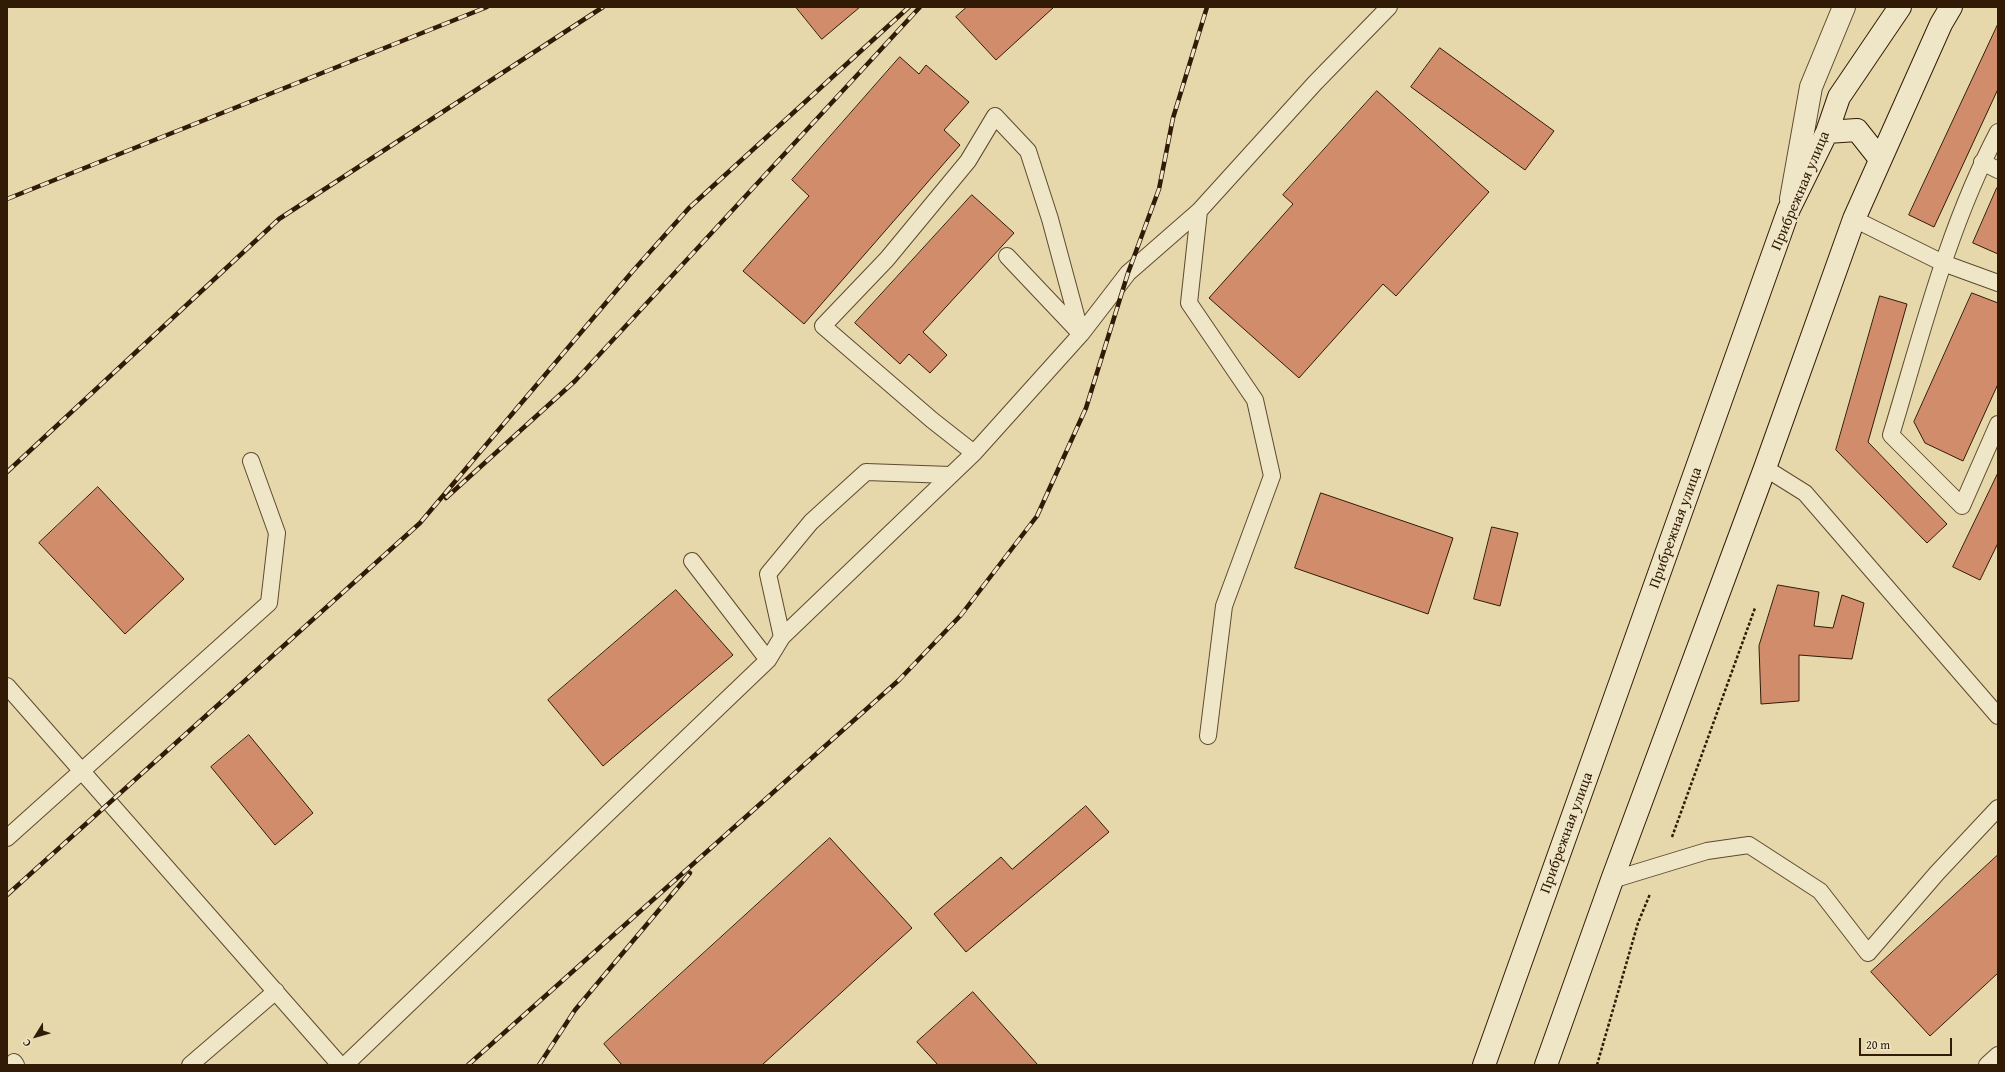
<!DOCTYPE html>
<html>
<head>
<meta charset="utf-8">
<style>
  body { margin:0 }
  #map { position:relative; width:2005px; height:1072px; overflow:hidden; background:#e6d8aa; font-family:"Gentium Book Plus",serif }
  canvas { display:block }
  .frame { position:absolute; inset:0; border:8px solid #311b06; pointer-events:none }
  .north { position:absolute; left:16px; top:1016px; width:40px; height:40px; -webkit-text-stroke:3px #efe6c8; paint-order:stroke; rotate:233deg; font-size:11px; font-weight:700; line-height:16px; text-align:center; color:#311b06 }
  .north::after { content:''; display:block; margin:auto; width:14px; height:18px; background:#311b06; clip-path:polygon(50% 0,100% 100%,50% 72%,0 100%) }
  .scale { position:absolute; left:1859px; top:1038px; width:93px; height:18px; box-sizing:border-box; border:2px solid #311b06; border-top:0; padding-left:5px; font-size:12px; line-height:14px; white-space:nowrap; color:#311b06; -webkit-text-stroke:3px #efe6c8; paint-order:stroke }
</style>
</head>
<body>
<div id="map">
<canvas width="2005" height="1072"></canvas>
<div class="frame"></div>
<div class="north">С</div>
<div class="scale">20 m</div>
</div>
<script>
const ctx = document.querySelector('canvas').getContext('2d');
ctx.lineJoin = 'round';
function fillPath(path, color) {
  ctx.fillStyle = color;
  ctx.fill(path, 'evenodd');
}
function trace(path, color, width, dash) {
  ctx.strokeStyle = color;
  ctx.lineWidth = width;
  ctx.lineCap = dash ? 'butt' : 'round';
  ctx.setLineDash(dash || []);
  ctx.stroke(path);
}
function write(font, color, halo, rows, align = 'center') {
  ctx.font = font + ' "Gentium Book Plus",serif';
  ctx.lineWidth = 3;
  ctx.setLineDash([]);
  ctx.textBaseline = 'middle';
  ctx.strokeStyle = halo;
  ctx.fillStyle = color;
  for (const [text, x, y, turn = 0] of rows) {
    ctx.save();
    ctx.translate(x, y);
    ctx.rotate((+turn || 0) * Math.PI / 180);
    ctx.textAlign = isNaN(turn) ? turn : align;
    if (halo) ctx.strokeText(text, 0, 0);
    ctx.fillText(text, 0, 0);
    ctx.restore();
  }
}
const building = new Path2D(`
  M796,7H860L822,39Z
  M967,7H1054L996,60L956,17Z
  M1998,24V89L1934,227L1909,215Z
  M1440,48L1554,131L1525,170L1411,87Z
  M900,57L919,74L926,65L969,102L944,130L960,145L804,324L743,271L809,196L792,180Z
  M1377,91L1489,192L1396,296L1383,284L1299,378L1209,298L1293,204L1283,195Z
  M1997,188L1998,189V254L1973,243Z
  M972,195L1014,233L923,332L947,355L930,373L909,354L900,364L855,323Z
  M1972,293L1998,303V384L1963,461L1925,443L1914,422Z
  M1880,296L1907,304L1868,442L1947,524L1927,543L1836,450Z
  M1998,473V543L1980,580L1953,567Z
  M98,487L184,579L125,634L39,543Z
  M1321,493L1453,538L1428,614L1295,568Z
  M1492,527L1518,533L1500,606L1474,599Z
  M1778,585L1819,592L1814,626L1833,628L1842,595L1864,603L1852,659L1799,655V701L1761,704L1759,646Z
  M676,590L733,655L603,766L548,700Z
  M249,735L313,813L275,845L211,767Z
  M1086,806L1109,832L966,952L934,914L1001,857L1012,869Z
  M830,838L912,928L762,1065H622L604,1044Z
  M1998,855V973L1930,1036L1871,972Z
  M973,992L1038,1065H938L917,1042Z`);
const path = new Path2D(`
  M1672,837L1755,608
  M1597,1065L1638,923L1650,894`);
const service = new Path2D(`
  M1998,132C1948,227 1922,333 1891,435L1962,506L1998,424
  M1982,162L1998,170
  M1199,211L1189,303L1255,400L1272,476L1224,606L1208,736
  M1854,219L1943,263L1998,283
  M1007,256L1079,332
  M974,453L932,420L823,326L887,259L968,161L995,116L1028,151L1050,219L1081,334
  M1765,468L1805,493L1998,716
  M692,561L768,660
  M782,637L768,574L811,522L866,472L950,475
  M7,686L340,1065
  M7,838L269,603L277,533L251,461
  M1612,880L1707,851L1749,845L1820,891L1868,953L1937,873L1998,808
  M14,1062L16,1065
  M190,1065L276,991
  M345,1065L768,660L782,637L974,453L1081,334L1128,273L1199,211L1315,83L1389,7
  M1987,1065L1998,1055`);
const tertiary = new Path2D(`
  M1791,199L1811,87L1844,7`);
const secondary = new Path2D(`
  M1827,132L1857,130L1880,159
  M1484,1065L1789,209L1827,132L1839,97L1900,7
  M1546,1065L1612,880L1765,468L1854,219L1941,24L1951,7`);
const rail = new Path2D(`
  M7,199L487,7
  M7,472L279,219L603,7
  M446,498L575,381L920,7
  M7,895L420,523L632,272L689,208L909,7
  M468,1065L899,680L961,615L1037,516L1086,408L1128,273L1159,189L1173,118L1207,7
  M539,1065L575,1010L690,873`);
const streetNames = [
  ["Прибрежная улица",1801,191,-67],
  ["Прибрежная улица",1676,528,-70],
  ["Прибрежная улица",1567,833,-70]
];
fillPath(building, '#d18c6c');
trace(building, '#311b06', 1);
trace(service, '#5e4a2f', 18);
trace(tertiary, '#5e4a2f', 24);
trace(secondary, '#311b06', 24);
trace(path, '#311b06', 2.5, [3, 2]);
trace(service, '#efe6c8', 16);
trace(tertiary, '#efe6c8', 22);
trace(secondary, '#efe6c8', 22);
trace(rail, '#311b06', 4.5);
trace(rail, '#efe6c8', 3, [9]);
write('15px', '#311b06', '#efe6c8', streetNames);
</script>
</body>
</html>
